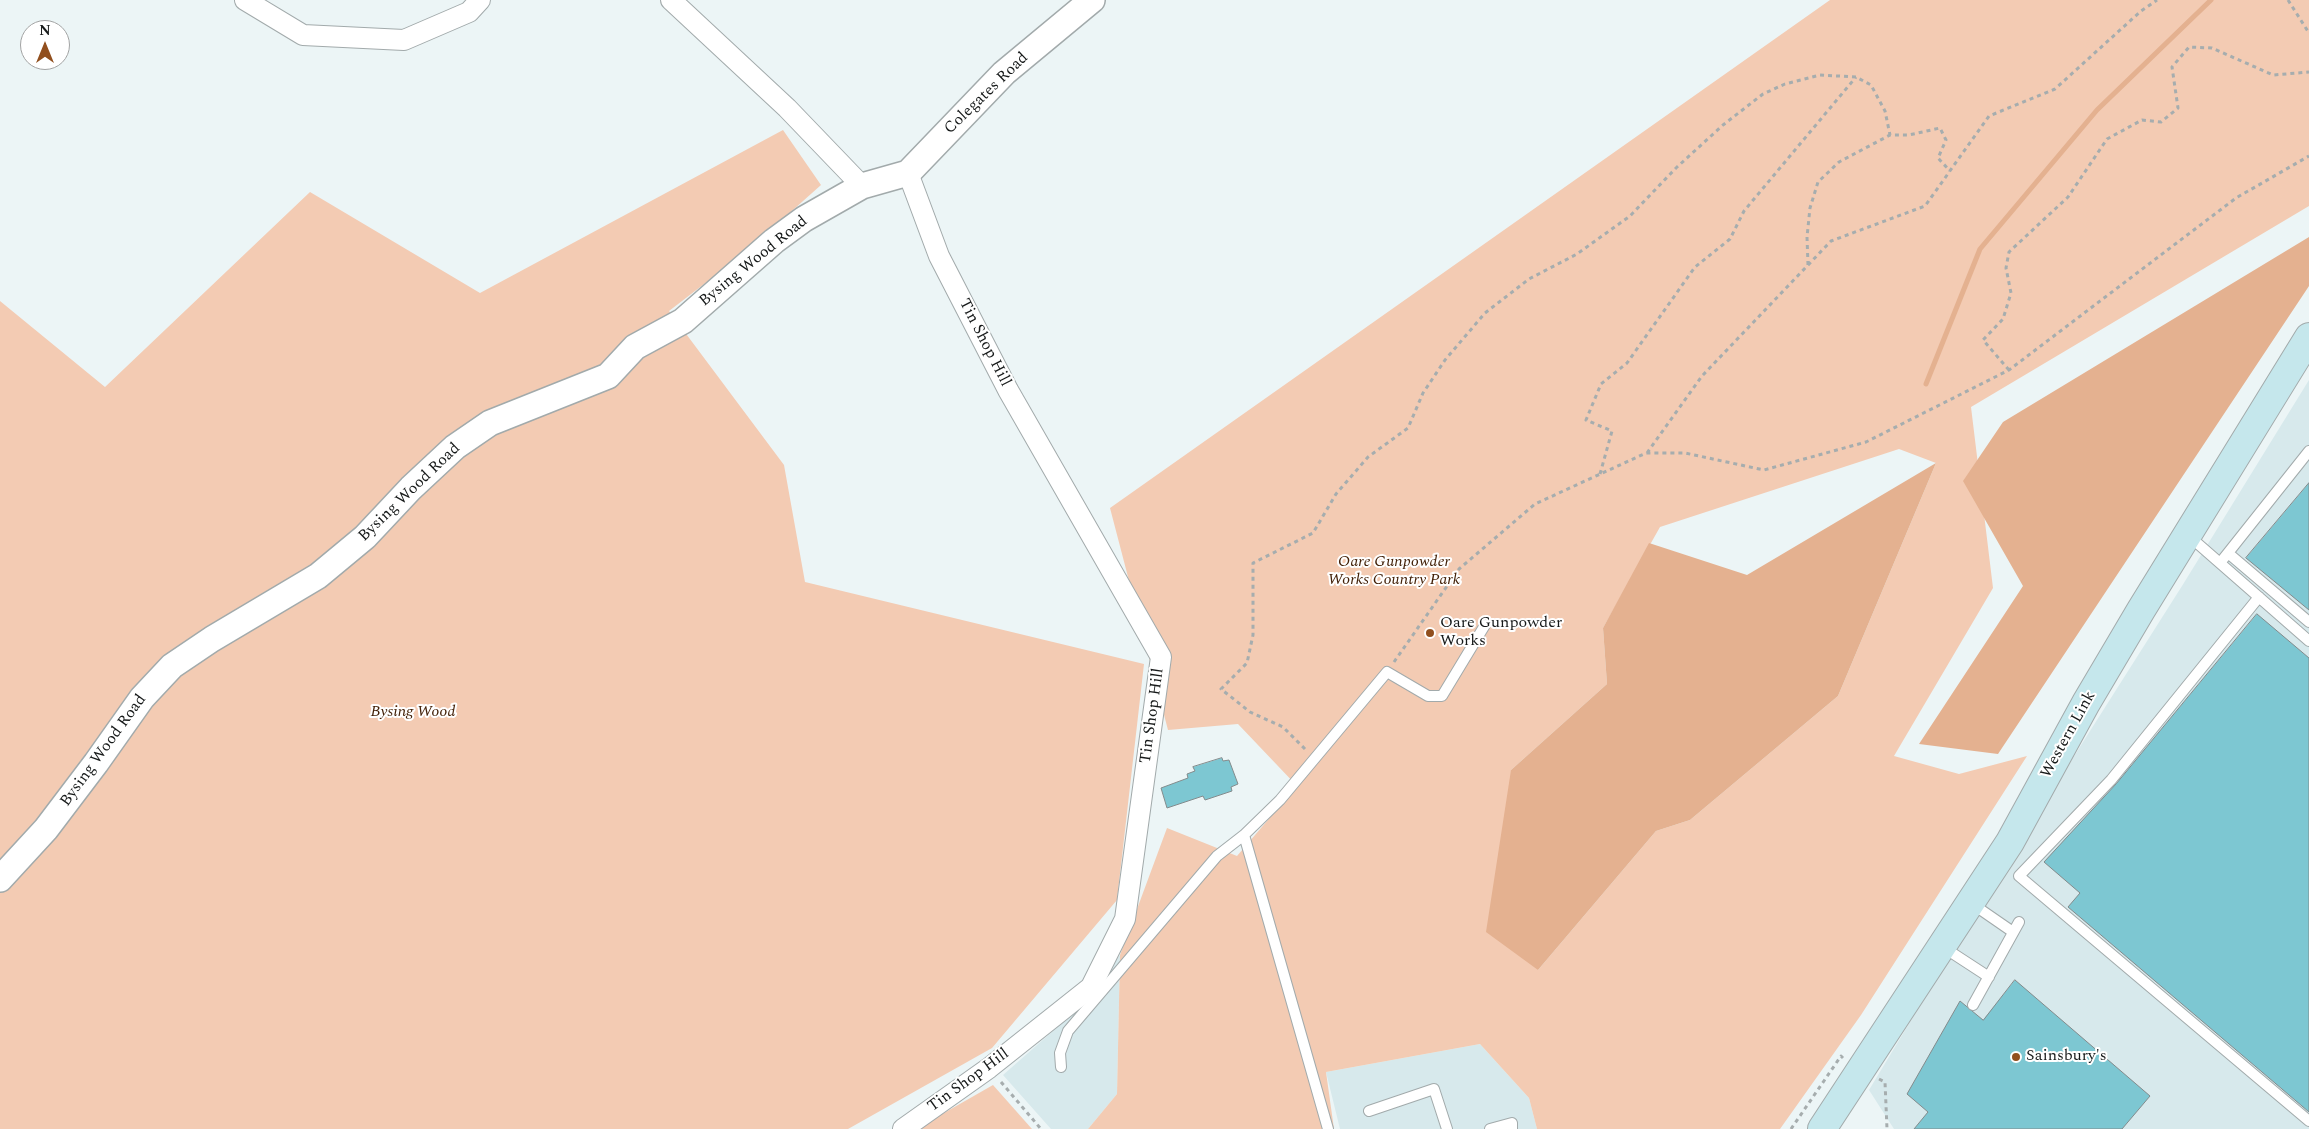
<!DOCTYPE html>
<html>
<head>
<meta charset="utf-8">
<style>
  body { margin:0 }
  #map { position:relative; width:2309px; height:1129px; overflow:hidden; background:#ecf5f6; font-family:Spectral,serif }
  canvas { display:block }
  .north { position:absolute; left:20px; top:20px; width:50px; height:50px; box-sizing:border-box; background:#fff; border:1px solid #a2a3a3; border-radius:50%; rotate:0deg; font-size:14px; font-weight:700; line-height:20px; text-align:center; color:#161919 }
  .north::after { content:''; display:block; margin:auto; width:18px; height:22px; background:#914f1e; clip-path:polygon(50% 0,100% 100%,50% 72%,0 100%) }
</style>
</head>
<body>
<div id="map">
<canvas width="2309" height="1129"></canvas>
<div class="north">N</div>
</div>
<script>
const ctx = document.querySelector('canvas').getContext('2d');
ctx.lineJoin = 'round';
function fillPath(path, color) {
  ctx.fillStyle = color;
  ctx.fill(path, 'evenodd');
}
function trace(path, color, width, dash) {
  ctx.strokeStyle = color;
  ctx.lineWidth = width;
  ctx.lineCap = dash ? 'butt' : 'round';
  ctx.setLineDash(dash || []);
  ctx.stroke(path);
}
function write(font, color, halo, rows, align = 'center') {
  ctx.font = font + ' Spectral,serif';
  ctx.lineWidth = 4;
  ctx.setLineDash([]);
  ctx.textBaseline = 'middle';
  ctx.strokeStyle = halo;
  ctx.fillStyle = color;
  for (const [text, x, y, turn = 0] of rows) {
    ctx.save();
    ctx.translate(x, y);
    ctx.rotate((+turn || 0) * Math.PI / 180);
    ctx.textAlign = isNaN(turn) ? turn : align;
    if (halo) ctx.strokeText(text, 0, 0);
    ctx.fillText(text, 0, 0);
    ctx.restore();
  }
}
const built = new Path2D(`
  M2309,380V1129H1894L1869,1090L1998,876L2182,586Z
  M1120,955L1117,1094L1088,1129H1051L1003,1075L1061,1024Z
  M1480,1044L1529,1098L1537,1129H1340L1326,1072Z`);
const green = new Path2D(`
  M1830,0H2309V206L1971,407L1993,588L1894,756L1959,774L2027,756L1861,1015L1780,1129H1537L1529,1098L1480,1044L1326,1072L1334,1129H1088L1117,1094L1120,955L1167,828L1237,856L1297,786L1238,724L1168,730L1110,508ZM1899,449L1936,463L1838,696L1690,820L1656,831L1538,970L1511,770L1607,684L1603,628L1660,527Z
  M783,130L821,185L747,251L669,311L784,465L805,582L1144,664L1117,900L992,1048L848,1129H0V301L105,387L310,192L480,293Z
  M993,1085L1032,1129H916Z`);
const water = new Path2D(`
  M2309,237V286L1998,754L1919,744L2023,586L1963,481L2003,422Z
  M1936,463L1838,696L1690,820L1656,831L1538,970L1486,932L1511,770L1607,684L1603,628L1649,543L1747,575Z`);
const stream = new Path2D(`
  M1926,384L1980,249L2097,110L2211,0`);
const building = new Path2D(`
  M2309,483V610L2246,558Z
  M2257,614L2309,658V1112L2068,907L2080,893L2044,862L2116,784Z
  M1222,758L1223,761L1229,760L1238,784L1231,787L1232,791L1205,800L1203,796L1167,808L1161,788L1188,778L1187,774L1195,771L1193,767Z
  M2015,980L2150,1096L2122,1129H1914L1928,1112L1907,1094L1960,1001L1983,1020Z`);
const path = new Path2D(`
  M2288,0L2309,33
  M1808,265L1807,237L1810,208L1818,182L1839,162L1890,135H1909L1940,128L1946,140L1938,158L1950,171
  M2009,370L1983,340L2003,319L2011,293L2006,268L2009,252L2068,197L2107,139L2142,120L2161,122L2178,108L2172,67L2189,47L2212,48L2273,75L2309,72
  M1647,453L1702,376L1831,241L1925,206L1989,116L2055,89L2141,11L2157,0
  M1600,474L1612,431L1586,420L1601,384L1627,363L1695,267L1730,239L1744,211L1856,77
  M1394,662L1459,569L1535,504L1646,453H1685L1764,470L1866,442L2009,370L2236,198L2309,156
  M1305,749L1283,727L1250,712L1221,689L1247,663L1253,635V563L1313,533L1336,494L1368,457L1408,428L1423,393L1445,360L1485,313L1529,279L1577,254L1630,216L1676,168L1723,125L1763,94L1785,84L1820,75L1856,77L1871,85L1885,111L1890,135
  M1879,1079L1885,1082L1887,1129
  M1001,1082L1041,1129
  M1791,1129L1841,1056L1843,1058`);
const service = new Path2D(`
  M2189,536L2309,641
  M2228,553L2309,622
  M2220,563L2309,451
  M2259,597L2111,780L2019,876L2309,1121
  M1971,903L2013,932
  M1943,947L1989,977
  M1973,1005L2019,922
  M1061,1067L1060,1053L1068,1031L1217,856L1244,835
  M1369,1111L1434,1089L1447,1129
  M1328,1129L1244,835L1280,800L1387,672L1428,696H1442L1485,625
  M1490,1129L1512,1123V1129`);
const minor = new Path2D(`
  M245,0L303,35L404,40L469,12L480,0
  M671,0L787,108L862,186
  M903,1129L989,1068L1091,987L1125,919L1161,657L1008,390L939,256L908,173`);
const tertiary = new Path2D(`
  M0,879L46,829L96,763L142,698L172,666L212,639L318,576L365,537L411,488L455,447L490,423L608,376L635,347L683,321L774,241L804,219L862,186L908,173L1004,73L1092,0`);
const secondary = new Path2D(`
  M1822,1129L2010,842L2086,703L2141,610L2309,337`);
const markers = [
  [1430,633,5,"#914f1e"],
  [2016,1057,5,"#914f1e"]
];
const streetNames = [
  ["Colegates Road",987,94,-44],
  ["Bysing Wood Road",754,262,-39],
  ["Tin Shop Hill",984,343,63],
  ["Bysing Wood Road",410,493,-44],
  ["Tin Shop Hill",1153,716,-82],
  ["Western Link",2069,735,-61],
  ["Bysing Wood Road",104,751,-54],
  ["Tin Shop Hill",969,1081,-36]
];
const parkNames = [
  ["Oare Gunpowder",1394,563],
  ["Works Country Park",1394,581],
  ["Bysing Wood",413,713]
];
const poiNames = [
  ["Oare Gunpowder",1440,624],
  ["Works",1440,642],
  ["Sainsbury's",2026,1057]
];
fillPath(built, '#d7e9ec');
fillPath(green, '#f3cbb3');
fillPath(water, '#e4b190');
trace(stream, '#e4b190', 5);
fillPath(building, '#7dc7d2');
trace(building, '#838b8c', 1);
trace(service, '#a2aaab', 12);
trace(minor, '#a2aaab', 22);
trace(tertiary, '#a2aaab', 28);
trace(secondary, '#a2aaab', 30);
trace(path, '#a6adae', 3, [4, 4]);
trace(service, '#fff', 10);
trace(minor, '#fff', 20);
trace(tertiary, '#fff', 25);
trace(secondary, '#c5e7ec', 28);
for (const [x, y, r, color] of markers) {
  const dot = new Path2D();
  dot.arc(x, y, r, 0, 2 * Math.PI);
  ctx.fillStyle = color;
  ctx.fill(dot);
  trace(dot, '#fff', 2);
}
write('16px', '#161919', '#fff', streetNames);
write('italic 16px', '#422007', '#fff', parkNames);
write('16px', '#161919', '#fff', poiNames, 'left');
</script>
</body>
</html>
